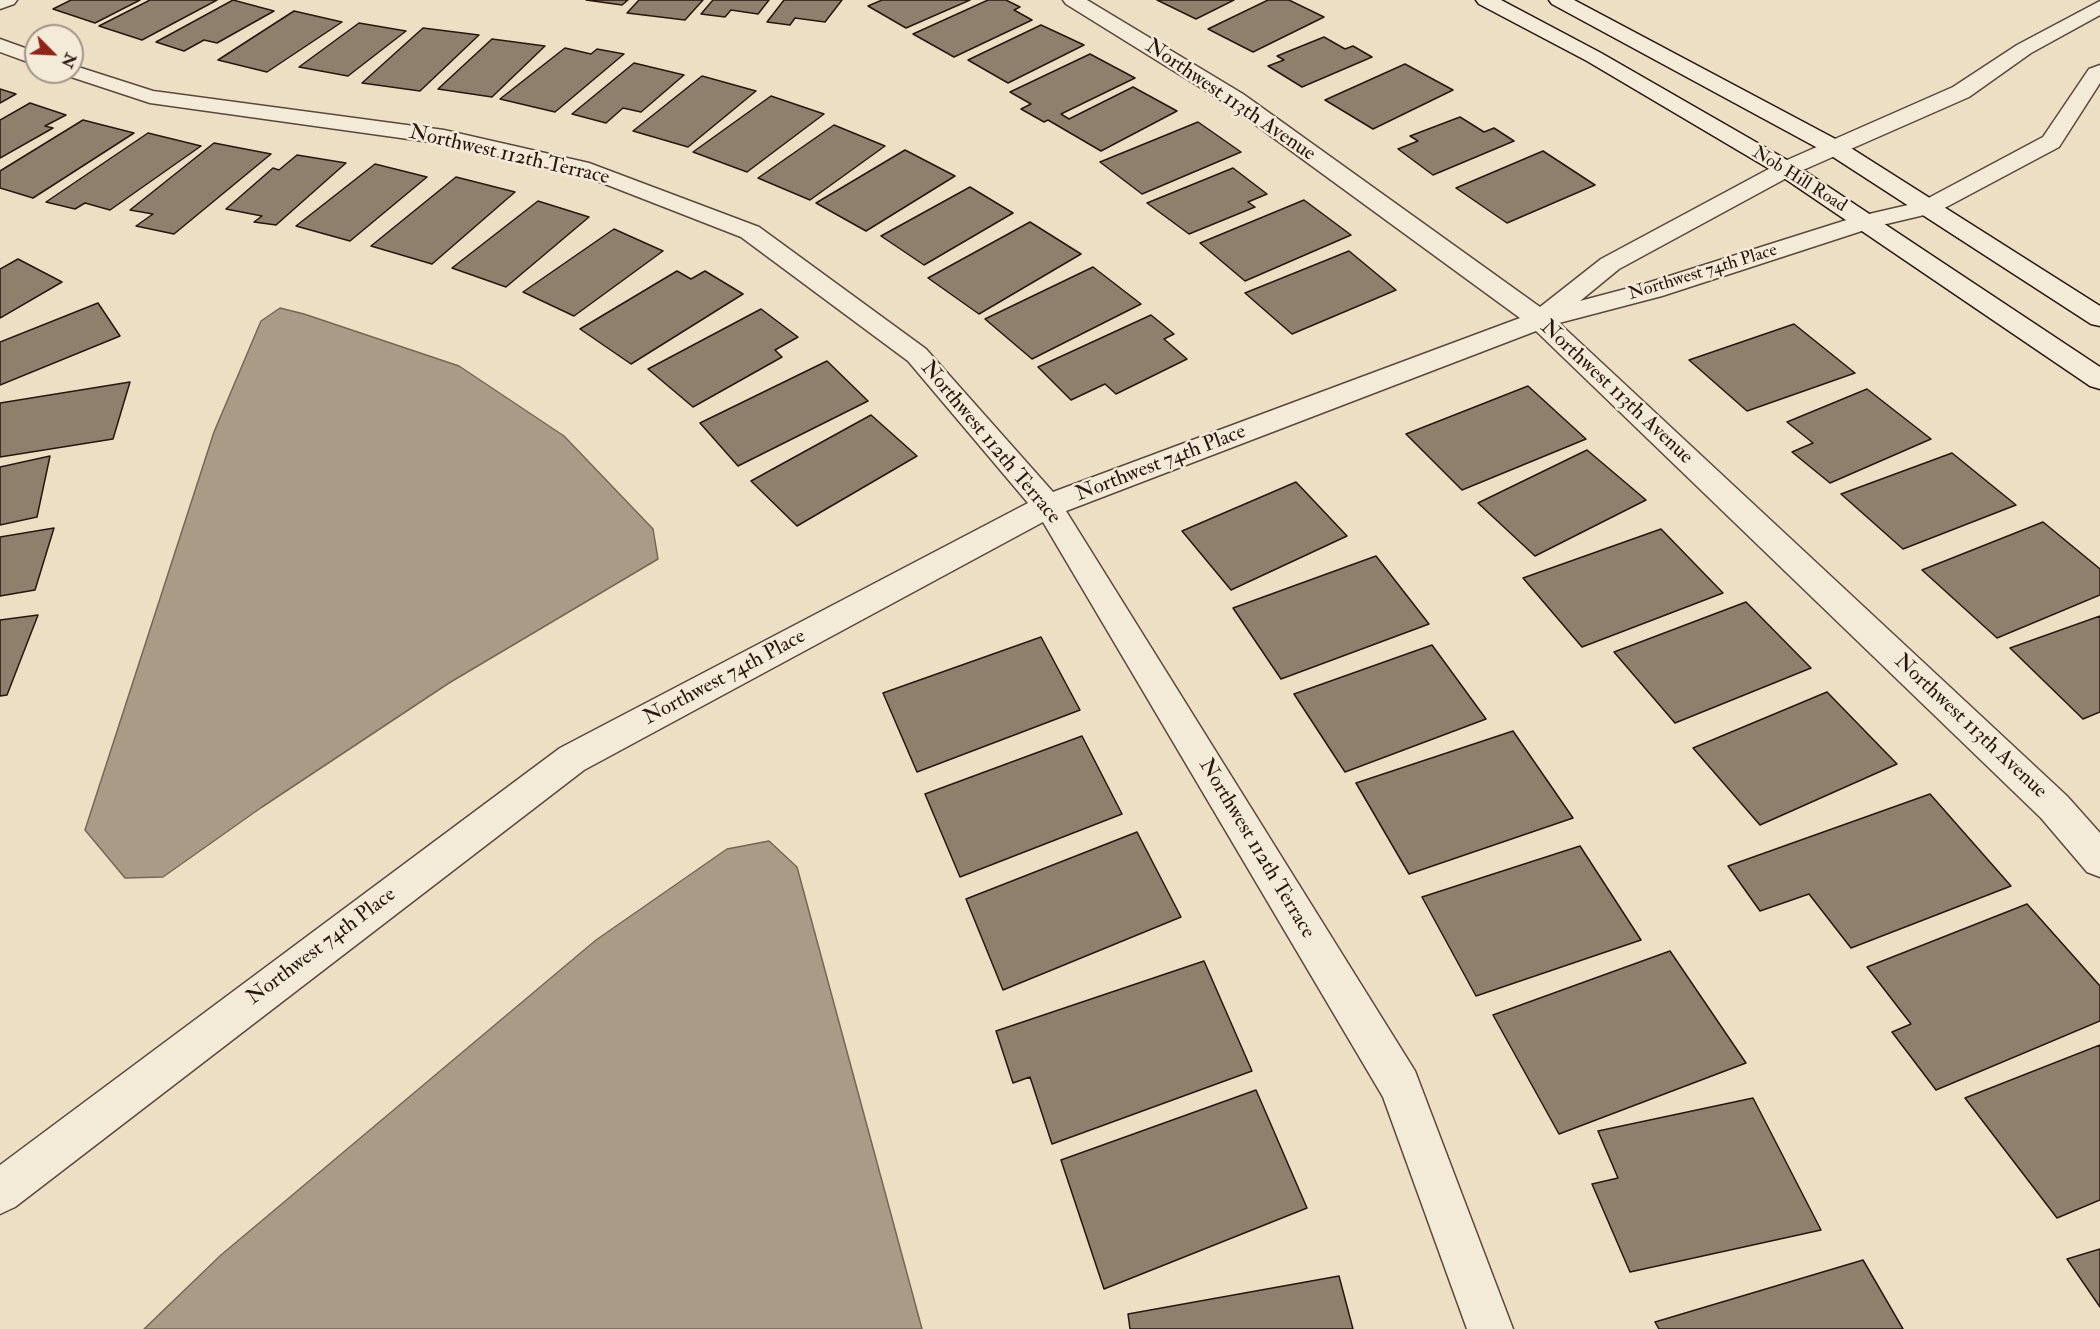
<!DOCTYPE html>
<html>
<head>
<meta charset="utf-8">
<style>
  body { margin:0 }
  #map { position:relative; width:2100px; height:1329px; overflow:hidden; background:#eddfc3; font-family:"IM FELL Double Pica",serif }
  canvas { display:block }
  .north { position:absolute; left:24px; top:24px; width:60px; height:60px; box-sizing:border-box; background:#f3ead8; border:2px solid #a29588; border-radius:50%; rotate:114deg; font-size:16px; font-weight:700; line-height:24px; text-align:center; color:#29160f }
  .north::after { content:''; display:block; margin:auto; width:21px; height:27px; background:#8f2418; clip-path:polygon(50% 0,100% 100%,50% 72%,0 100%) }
</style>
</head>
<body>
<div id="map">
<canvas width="2100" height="1329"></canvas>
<div class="north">N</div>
</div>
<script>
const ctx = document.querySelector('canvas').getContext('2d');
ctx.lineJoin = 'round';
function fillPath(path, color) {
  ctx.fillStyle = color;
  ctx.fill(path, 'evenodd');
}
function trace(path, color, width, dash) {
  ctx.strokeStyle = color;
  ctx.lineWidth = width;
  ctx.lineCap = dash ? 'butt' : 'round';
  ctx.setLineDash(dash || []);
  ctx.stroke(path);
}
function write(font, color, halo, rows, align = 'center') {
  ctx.font = font + ' "IM FELL Double Pica",serif';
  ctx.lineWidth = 5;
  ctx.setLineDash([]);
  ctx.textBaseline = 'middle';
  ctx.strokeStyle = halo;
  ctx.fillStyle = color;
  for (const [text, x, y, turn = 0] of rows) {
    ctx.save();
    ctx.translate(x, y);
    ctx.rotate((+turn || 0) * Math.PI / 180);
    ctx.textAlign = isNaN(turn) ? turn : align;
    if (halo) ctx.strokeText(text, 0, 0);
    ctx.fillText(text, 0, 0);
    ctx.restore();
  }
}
const water = new Path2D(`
  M280,308L304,314L459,366L564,436L653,529L658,559L449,683L262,807L163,877L125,878L85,830L214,432L261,321Z
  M769,841L797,867L922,1329H144L221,1255L596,940L727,849Z`);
const building = new Path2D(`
  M71,0H140L95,23L53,9Z
  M150,0H217L142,40L99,26Z
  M233,0L274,11L217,43L204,40L184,51L156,42Z
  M586,0H628L622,5Z
  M639,0H703L685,20L627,13Z
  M713,0H769L758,14L731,10L725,17L701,14Z
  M784,0H842L825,22L795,18L790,25L767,22Z
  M882,0H970L906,28L868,6Z
  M988,0H1006L1020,7L1014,10L1032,20L954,57L913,34Z
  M1157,0H1234L1196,19Z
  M1268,0H1289L1324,17L1253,52L1208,29Z
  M294,11L342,22L267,72L218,60Z
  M359,23L406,31L348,76L299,67Z
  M1041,25L1084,45L1008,83L968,60Z
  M423,28L479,35L420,91L362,83Z
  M1324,37L1345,49L1353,46L1372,57L1302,87L1268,66L1284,60L1277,56Z
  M492,39L545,46L492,97L438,89Z
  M565,48L591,54L597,49L624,54L555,112L500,99Z
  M1090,54L1135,78L1061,114L1069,119L1133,87L1177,111L1101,151L1048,120L1044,122L1021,109L1031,104L1010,92Z
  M634,63L684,75L641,112L623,108L606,123L572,114Z
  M1405,64L1453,90L1373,129L1325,100Z
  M702,76L756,91L688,147L633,131Z
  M0,89L16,94L0,103Z
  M771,96L824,114L747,172L693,152Z
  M30,103L66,115L45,126L53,128L0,158V120Z
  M1460,117L1484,132L1494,128L1514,141L1433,175L1398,149L1418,141L1410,136Z
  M83,120L134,133L33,198L0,188V171Z
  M1198,122L1241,152L1142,194L1100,162Z
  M834,125L885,146L810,200L758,178Z
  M148,133L201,146L110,210L85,203L75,209L46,202Z
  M214,143L271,154L174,234L136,226L153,214L130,210Z
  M905,150L955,176L866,231L816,203Z
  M1543,151L1595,185L1507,223L1456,188Z
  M297,155L346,163L276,225L254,222L262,216L226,209L273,168L279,170Z
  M375,164L427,177L350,241L296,226Z
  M1233,168L1267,194L1248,202L1255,207L1189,234L1147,203Z
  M456,177L515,192L432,264L371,246Z
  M970,187L1013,213L924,265L881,236Z
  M1304,200L1351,235L1245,281L1200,243Z
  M538,201L589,217L506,287L452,268Z
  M1030,222L1081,254L979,314L928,278Z
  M614,229L663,251L574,316L523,292Z
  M1349,251L1396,290L1292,334L1245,293Z
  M18,259L62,282L0,318V269Z
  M1093,267L1141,304L1032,359L985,319Z
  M677,271L691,279L705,271L743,294L631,364L580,329Z
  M98,303L120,336L0,385V342Z
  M761,309L798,337L775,350L782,357L693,407L648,369Z
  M1151,315L1174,334L1164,339L1187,359L1116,394L1105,384L1071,400L1038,367Z
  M1794,324L1855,373L1747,411L1689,360Z
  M827,361L868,401L738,466L700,423Z
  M130,382L113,439L0,457V403Z
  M1528,386L1586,439L1462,490L1406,434Z
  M1867,389L1931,439L1830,483L1792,452L1813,443L1787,422Z
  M871,415L917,456L797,526L751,481Z
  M1587,450L1646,500L1535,556L1478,503Z
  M1952,453L2016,505L1903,549L1841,494Z
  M50,456L37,517L0,525V467Z
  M1296,482L1347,536L1231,590L1182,531Z
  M2043,522L2100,569V595L1997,638L1922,570Z
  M54,528L35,590L0,596V537Z
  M1661,529L1723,593L1582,647L1523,578Z
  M1376,556L1429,624L1281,679L1233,608Z
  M1746,602L1811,668L1675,723L1614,652Z
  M38,615L7,695L0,696V620Z
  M2100,616V712L2083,719L2010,648Z
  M1041,637L1080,710L917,772L883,693Z
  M1432,645L1486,719L1345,772L1294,694Z
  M1827,692L1897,764L1760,825L1693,748Z
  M1513,731L1573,818L1409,874L1356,783Z
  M1082,736L1122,814L960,877L925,794Z
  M1930,794L2011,886L1851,948L1809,894L1760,911L1728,866Z
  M1137,832L1181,917L1003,990L966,899Z
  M1580,846L1641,940L1476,996L1422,897Z
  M2027,904L2100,986V1021L1936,1090L1892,1032L1911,1024L1867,967Z
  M1670,951L1746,1063L1559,1134L1493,1015Z
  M1204,961L1252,1071L1052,1144L1030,1077L1013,1083L996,1031Z
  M2100,1045V1200L2057,1218L1965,1098Z
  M1256,1090L1307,1208L1104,1289L1061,1160Z
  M1753,1098L1821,1230L1630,1272L1592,1184L1618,1178L1598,1131Z
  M2100,1249V1307L2067,1259Z
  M1863,1260L1903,1329H1659L1655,1322Z
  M1339,1276L1353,1329H1130L1128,1314Z`);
const minor = new Path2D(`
  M0,0H17L14,4L0,9Z
  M1063,0H1087L1243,94L1540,307L1601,259L1778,164L1786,162L1794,164L1798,169L1794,174L1619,269L1580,301L1644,284L1856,217L1865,215L1874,217L1877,222L1874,227L1662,296L1559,323L2067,796L2100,833V877L2087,872L2041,818L1536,331L1066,511L1415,1071L1513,1329H1467L1383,1097L1043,522L584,770L15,1207L0,1214V1165L560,748L1028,503L908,361L741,237L582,175L444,144L150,103L65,75L62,72H72V65L153,91L444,130L589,163L759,227L926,349L1053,492L1520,318L1227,104L1066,4Z
  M0,39L36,52V65L0,52Z`);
const tertiary = new Path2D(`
  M2100,1V15L2031,53L1969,97L1794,174L1786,176L1778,174L1774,169L1778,164L1953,87L2017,45Z
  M2100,65V83L2059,147L1937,212L1865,229L1856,227L1853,222L1856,217L1921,202L2043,137L2089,69Z`);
const secondary = new Path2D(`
  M1476,0H1501L1601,53L1794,164L2100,367V389L2090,386L1778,174L1587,61L1479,4Z
  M1549,0H1574L1843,143L2100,306V326L2091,324L1827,153L1552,4Z`);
const farStreetnames = [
  ["Nob Hill Road",1799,180,32],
  ["Northwest 74th Place",1703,273,-17]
];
const streetNames = [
  ["Northwest 113th Avenue",1230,101,34],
  ["Northwest 112th Terrace",509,156,13],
  ["Northwest 113th Avenue",1616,393,43],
  ["Northwest 112th Terrace",990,443,50],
  ["Northwest 74th Place",1161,464,-21],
  ["Northwest 74th Place",725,678,-28],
  ["Northwest 113th Avenue",1970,727,43],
  ["Northwest 112th Terrace",1256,849,59],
  ["Northwest 74th Place",322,947,-37]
];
fillPath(water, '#aa9b86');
trace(water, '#766656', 1.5);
fillPath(building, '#8f7f6d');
trace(building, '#29160f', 1.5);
trace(minor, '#5a483c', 3);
trace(tertiary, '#5a483c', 3);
trace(secondary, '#29160f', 3);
fillPath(minor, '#f3ead8');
fillPath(tertiary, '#f3ead8');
fillPath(secondary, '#f3ead8');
write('18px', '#29160f', '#f3ead8', farStreetnames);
write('21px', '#29160f', '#f3ead8', streetNames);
</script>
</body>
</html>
